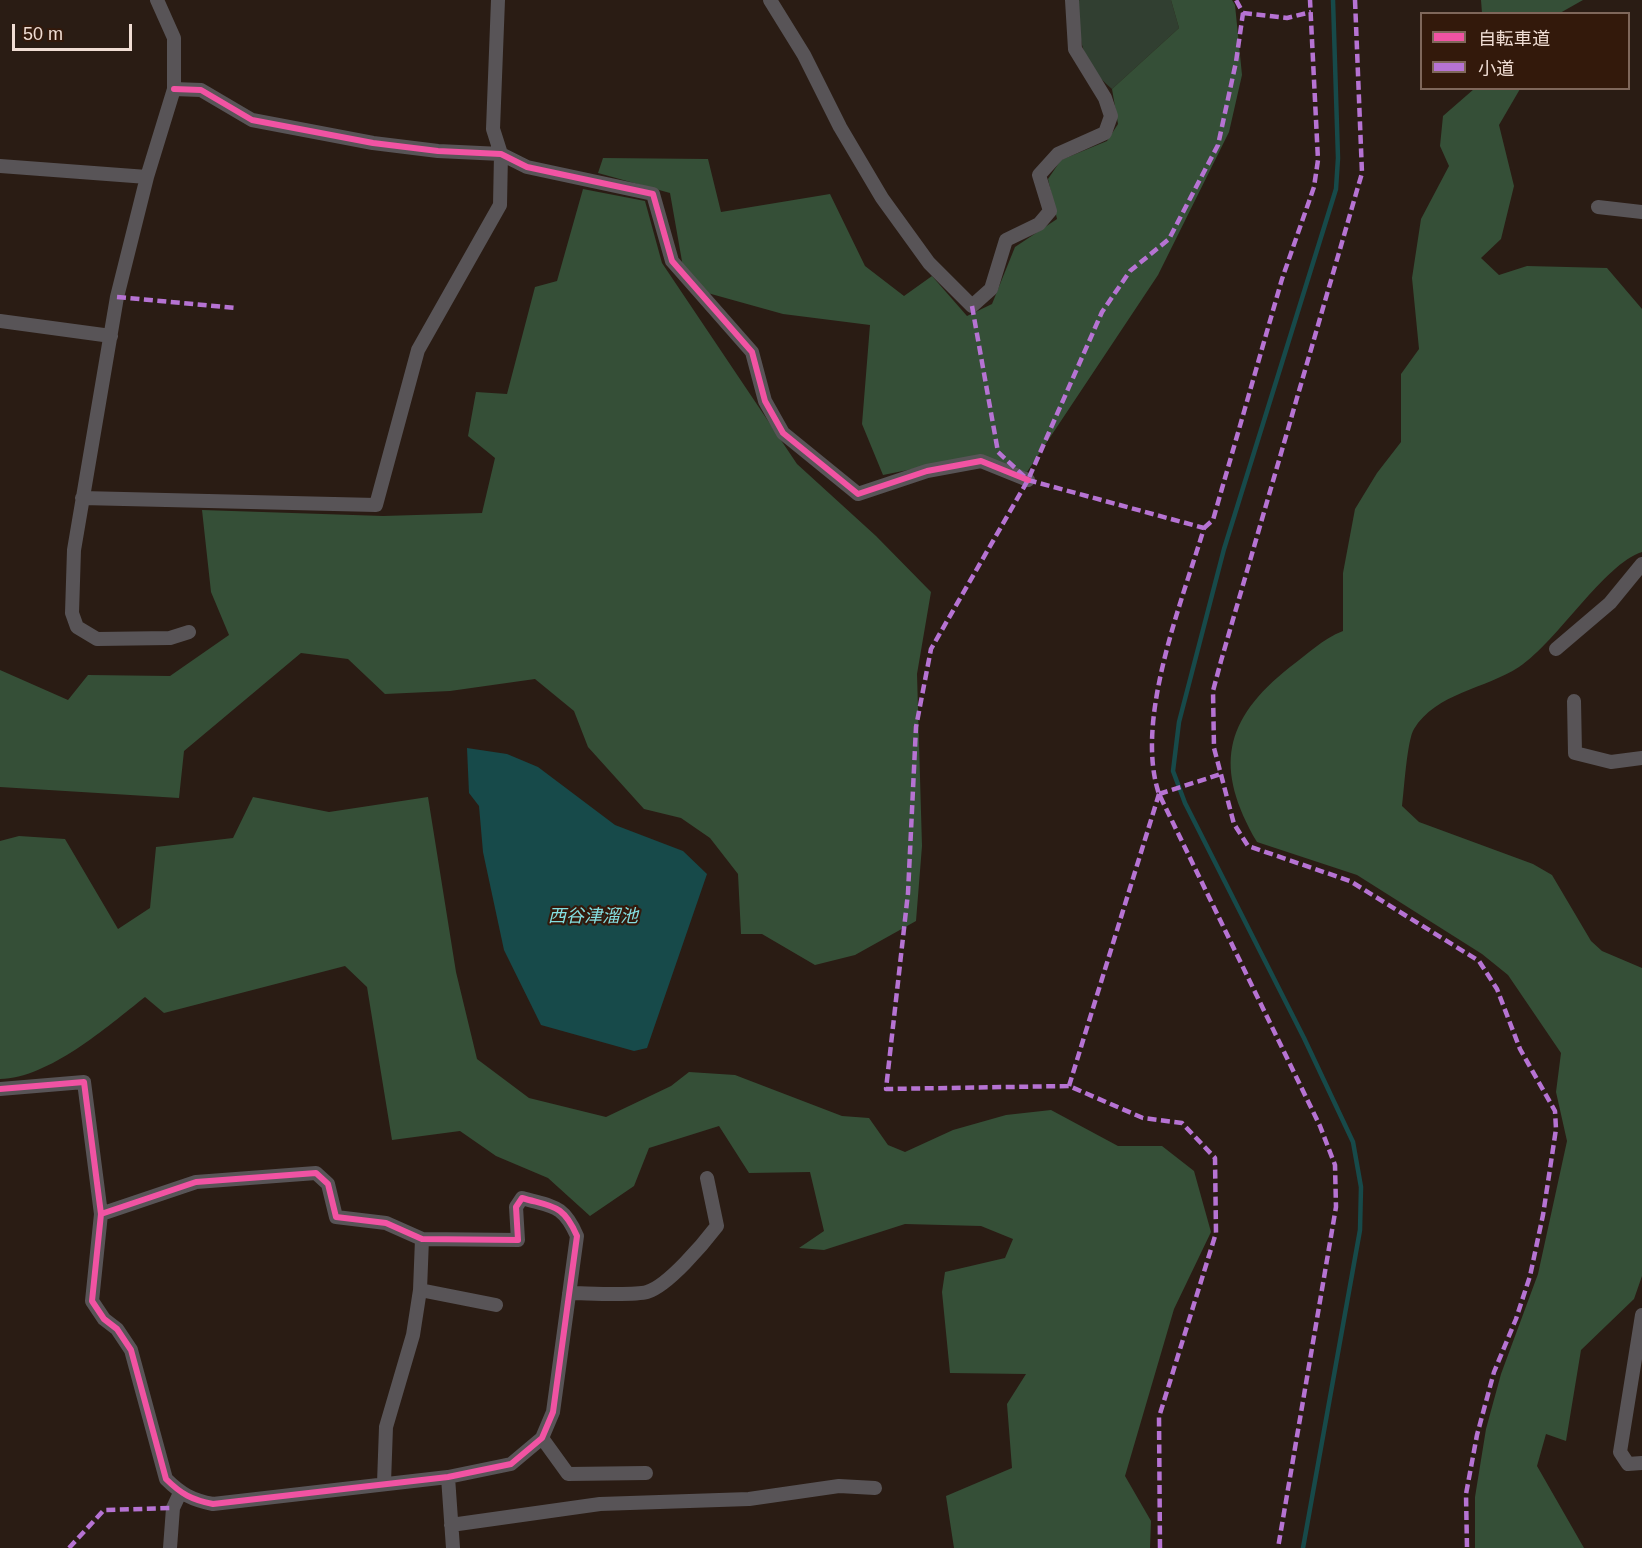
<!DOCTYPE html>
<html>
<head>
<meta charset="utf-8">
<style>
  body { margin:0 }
  #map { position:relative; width:1642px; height:1548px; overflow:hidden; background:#2a1c14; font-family:Helvetica,"Noto Sans JP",sans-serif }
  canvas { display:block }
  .legend { position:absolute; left:1420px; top:12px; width:210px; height:78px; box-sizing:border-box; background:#33190b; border:2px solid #7f675b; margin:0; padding:8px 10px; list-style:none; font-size:18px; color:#f0ddd4 }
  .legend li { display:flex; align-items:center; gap:12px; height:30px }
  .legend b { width:30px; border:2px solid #7f675b }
  .scale { position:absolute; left:12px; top:24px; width:120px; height:27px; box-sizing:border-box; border:3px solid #f0ddd4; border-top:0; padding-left:8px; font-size:18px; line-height:21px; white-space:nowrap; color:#f0ddd4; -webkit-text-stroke:4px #33190b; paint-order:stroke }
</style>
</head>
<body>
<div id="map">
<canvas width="1642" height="1548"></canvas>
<ul class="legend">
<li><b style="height:8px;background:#f153a3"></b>自転車道</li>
<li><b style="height:8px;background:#b673d3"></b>小道</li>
</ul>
<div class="scale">50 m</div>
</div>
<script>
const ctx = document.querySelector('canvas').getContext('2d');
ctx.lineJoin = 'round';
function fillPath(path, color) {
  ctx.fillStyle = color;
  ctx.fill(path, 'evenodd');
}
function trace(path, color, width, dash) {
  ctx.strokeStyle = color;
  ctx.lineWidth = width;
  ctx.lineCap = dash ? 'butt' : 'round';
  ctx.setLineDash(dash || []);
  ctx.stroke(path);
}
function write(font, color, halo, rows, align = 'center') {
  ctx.font = font + ' Helvetica,"Noto Sans JP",sans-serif';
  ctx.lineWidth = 4.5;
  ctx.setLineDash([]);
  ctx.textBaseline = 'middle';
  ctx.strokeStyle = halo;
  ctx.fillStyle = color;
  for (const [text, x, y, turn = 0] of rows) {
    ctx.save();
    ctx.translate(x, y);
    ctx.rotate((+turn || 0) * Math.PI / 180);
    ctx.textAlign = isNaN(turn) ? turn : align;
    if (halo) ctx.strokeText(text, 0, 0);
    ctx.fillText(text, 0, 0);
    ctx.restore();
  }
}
const green = new Path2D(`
  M1080,0H1171L1179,28L1112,89C1079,61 1081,42 1076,1Z`);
const forest = new Path2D(`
  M1171,0H1232L1235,5L1242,75L1229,132L1158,275L1027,472L977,456L883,475L862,424L870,325L783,314L704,292L683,267L670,193L598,173L603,158L708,159L721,212L830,194L865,266L904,296L932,276L967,316L992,304L1015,247L1057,219L1048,179L1061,160L1107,141L1118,124L1112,89L1179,28Z
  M1481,0H1583L1560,13H1482Z
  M1474,89H1520L1499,125L1514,186L1501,239L1481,258L1499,275L1527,266L1607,268L1642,309V552C1604,564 1558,641 1519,667C1485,689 1436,693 1414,729C1407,740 1404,791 1402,806L1419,822L1533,864L1552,875L1591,941L1602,951L1642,968V1276L1634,1299L1581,1350L1566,1441L1546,1434L1537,1466L1584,1548H1475V1497L1486,1429L1501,1374L1538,1274L1567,1141L1556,1092L1561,1053L1508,975L1482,954L1357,875L1257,842C1214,768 1223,720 1290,667C1308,654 1322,639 1343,631V573L1355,509L1377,473L1401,442V374L1419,349L1412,278L1421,219L1449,166L1440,146L1443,116Z
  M583,189L645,201L662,263L797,464L876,536L931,592L917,674L922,846L916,921L855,955L815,965L762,934H741L738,874L710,838L681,818L644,809L588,747L574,711L535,679L450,691L385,694L348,659L301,653L184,751L179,798L0,787V670L68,700L88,675L170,676L229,635L211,592L202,510L383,516L482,513L495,458L468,436L476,392L507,394L535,287L557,281Z
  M253,797L329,812L428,797L456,972L477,1059L529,1098L606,1117L671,1086L689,1072L735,1075L842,1116L869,1118L888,1145L905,1152L953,1130L1006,1115L1051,1110L1118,1146H1162L1194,1171L1211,1232L1174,1309L1125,1476L1151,1521L1150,1548H954L946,1496L1012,1468L1007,1404L1026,1374L950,1373L942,1292L945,1272L1005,1258L1013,1239L981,1226L905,1224L824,1250L799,1248L824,1231L810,1172L749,1173L719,1126L649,1148L634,1186L590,1216L548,1178L496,1156L460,1131L392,1140L367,987L345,966L164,1013L145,997C107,1027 49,1078 0,1079V841L19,836L65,839L118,929L150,908L156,847L233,838Z`);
const water = new Path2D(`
  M467,748L507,754L538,767L615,825L683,851L707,874L647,1048L634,1051L541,1025L504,950L483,852L479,806L469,793Z`);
const stream = new Path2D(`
  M1303,1548L1360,1230L1361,1187L1353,1142L1304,1038L1185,803L1173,771L1179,722L1224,549L1336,189L1338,158L1333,0`);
const minor = new Path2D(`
  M157,0L174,38V89L147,177L117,297L74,550L72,613L77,627L97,639L170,638L189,632
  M770,0L804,55L840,127L882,198L929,263L972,306L991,289L1006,240L1039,224L1050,211L1039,175L1058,154L1105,133L1111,116L1105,98L1075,49L1072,0
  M174,89L201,90L252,120L373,143L438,151L501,154L527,167L653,194L672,261L752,352L765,401L783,433L858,494L927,471L981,461L1028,480
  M0,166L147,177
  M1598,207L1642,212
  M0,321L111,336
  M82,498L376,505L418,350L500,205L501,154L493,129L498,0
  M1556,649L1610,603L1642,564
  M1574,701L1575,753L1611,762L1642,758
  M0,1089L84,1082L101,1214L92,1301L104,1319L117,1329L131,1350L166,1479C181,1494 192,1500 213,1504L448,1477L511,1464L542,1438L553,1412L577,1236C563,1204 553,1207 522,1198L516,1207L518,1240L422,1239L386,1223L336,1217L328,1184L316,1173L196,1182L101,1214
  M420,1290L496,1305
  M569,1293C586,1293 633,1296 647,1292C668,1286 704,1243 717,1226L707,1178
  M1642,1315L1620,1452L1628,1464L1642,1463
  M542,1438L568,1474L646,1473
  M448,1477L453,1548
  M384,1483L386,1427L413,1335L420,1290L422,1239
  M451,1525L600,1504L749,1499L839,1486L875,1488
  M170,1548L173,1508L180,1493`);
const quiet = new Path2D(`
  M1355,0L1362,173L1221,661L1213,691L1214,748L1234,824L1248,846L1350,881L1479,961L1497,989L1520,1049L1555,1111L1556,1129L1543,1215L1530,1276L1516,1319L1494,1372L1477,1435L1466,1494L1467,1548
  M1243,13L1287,18L1311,12
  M117,297L235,308
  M972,306L998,452L1028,480L1204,528C1182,602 1134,720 1159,794L1320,1126L1335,1165L1336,1207L1278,1548
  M1204,528L1213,520L1282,279L1314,187L1318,160L1310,0
  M1159,794L1221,774
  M1069,1086L1159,794
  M69,1548L104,1510L173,1508
  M1160,1548L1159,1417L1216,1233L1215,1158L1182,1123L1143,1118L1069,1086L886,1089L908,893L916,727L931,649L1028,480L1102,312L1130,271L1169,239L1218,145L1236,62L1243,13L1236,0`);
const cycleway = new Path2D(`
  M174,89L201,90L252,120L373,143L438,151L501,154L527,167L653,194L672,261L752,352L765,401L783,433L858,494L927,471L981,461L1028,480
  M0,1089L84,1082L101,1214L92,1301L104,1319L117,1329L131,1350L166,1479C181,1494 192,1500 213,1504L448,1477L511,1464L542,1438L553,1412L577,1236C563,1204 553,1207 522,1198L516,1207L518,1240L422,1239L386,1223L336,1217L328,1184L316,1173L196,1182L101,1214`);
const waterNames = [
  ["西谷津溜池",593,917]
];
fillPath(green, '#313f31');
fillPath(forest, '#354f37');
fillPath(water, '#174a4a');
trace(stream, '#174a4a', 4.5);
trace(minor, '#585457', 14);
trace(quiet, '#b673d3', 4.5, [9, 4.5]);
trace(cycleway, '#f153a3', 6);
write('italic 18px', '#84dee0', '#33190b', waterNames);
</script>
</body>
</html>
